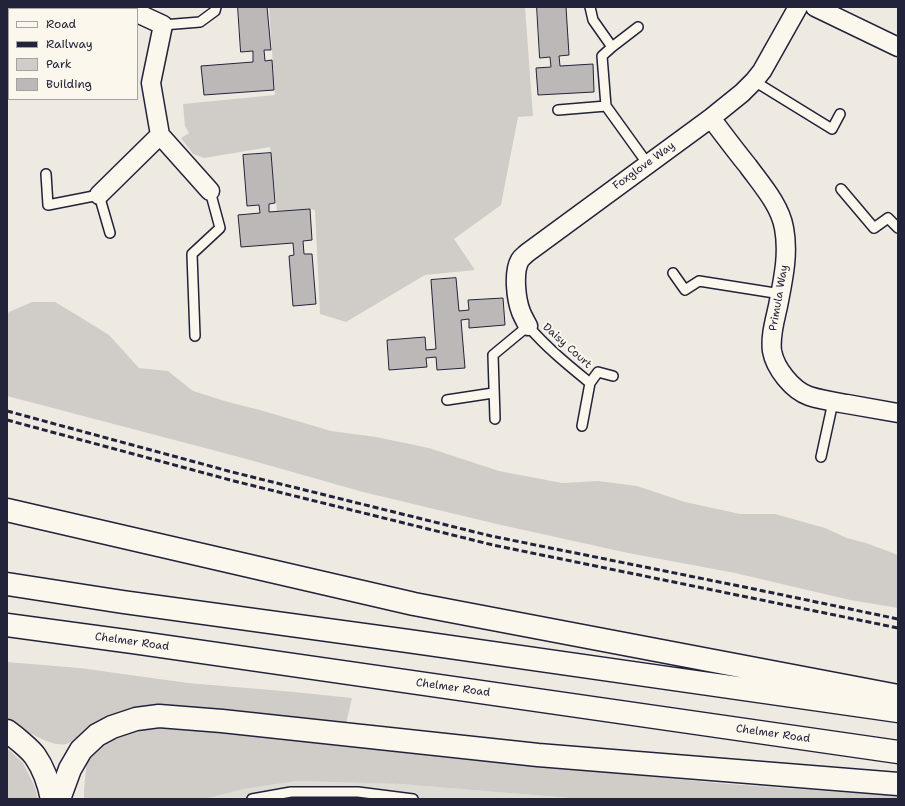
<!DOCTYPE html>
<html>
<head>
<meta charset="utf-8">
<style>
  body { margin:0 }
  #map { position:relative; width:905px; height:806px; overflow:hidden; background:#eeeae2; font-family:"Shantell Sans",sans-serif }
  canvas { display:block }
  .frame { position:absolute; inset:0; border:8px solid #22223b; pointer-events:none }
  .legend { position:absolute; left:8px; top:8px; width:130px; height:92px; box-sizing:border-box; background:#fbf7ec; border:1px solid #a4a2a5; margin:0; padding:5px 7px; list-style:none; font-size:12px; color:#22223b }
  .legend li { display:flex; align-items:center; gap:8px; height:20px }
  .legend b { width:20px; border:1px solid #a4a2a5 }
</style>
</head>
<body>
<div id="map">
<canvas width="905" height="806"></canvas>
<div class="frame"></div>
<ul class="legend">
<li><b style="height:5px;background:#fbf7ec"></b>Road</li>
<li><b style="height:5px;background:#22223b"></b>Railway</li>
<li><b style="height:11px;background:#d0cdc9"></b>Park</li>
<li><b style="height:11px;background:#bcb8b8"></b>Building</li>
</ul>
</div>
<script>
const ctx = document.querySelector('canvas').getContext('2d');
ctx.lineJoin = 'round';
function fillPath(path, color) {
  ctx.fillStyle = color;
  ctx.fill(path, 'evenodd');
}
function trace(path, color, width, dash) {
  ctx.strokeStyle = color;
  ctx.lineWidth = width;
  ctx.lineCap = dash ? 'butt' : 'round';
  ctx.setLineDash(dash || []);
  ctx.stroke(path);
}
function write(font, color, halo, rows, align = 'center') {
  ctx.font = font + ' "Shantell Sans",sans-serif';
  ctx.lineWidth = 4;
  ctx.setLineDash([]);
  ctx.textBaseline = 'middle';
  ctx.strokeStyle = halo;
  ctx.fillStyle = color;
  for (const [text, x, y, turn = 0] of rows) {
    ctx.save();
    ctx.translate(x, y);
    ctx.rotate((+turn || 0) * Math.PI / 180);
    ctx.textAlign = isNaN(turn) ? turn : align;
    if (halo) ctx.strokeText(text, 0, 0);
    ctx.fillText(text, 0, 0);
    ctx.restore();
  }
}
const built = new Path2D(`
  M297,781L400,784L582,799H205L244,789Z`);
const green = new Path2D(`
  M269,7H525L533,116L518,117L501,205L454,239L475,270L425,275L346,322L320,314L315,210L310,209L277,211L270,147L204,158L193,154L181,138L189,133L185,126L183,104L275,95Z
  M32,302H55L80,317L109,335L139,368L168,371L193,391L228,402L260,410L331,431L376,437L429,448L499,471L562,483L598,481L637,486L685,502L740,514H775L825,528L847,538L866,543L898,555V608L850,600L735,573L628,553L501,525L363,492L243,458L7,396V315L9,312Z
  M7,662L80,668L188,683L294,692L352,698L346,724L102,720C97,723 91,726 86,729C80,734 74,742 66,744C50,748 21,727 7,719Z
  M159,727L237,732L447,756L728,784L898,796V799H582L400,784L297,781L244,789L205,799H84V789L87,760C96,752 105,742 116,736C129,730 145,728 159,727Z
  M7,748L23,763L35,787L38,799H7Z`);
const building = new Path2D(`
  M238,7H267L271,50H264L265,61L272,60L274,90L204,95L201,66L253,62V51L241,52Z
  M537,7H566L569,55L559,56L560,66L593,64L594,92L538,95L536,68L551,67L550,57L540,58Z
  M271,153L275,203L269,204V212L310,209L312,240L303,241L304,254H312L316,304L293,306L289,256L294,255L293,243L241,247L238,215L260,213L259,205L247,206L243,155Z
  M456,278L459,311L469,310L468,300L503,298L505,325L469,328V319L461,320L465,368L437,370L436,357L426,358L427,367L389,370L387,340L425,337L426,350L436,349L431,280Z`);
const lane = new Path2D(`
  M590,7L593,20L612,47L638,27
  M163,25L200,22L215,11L216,7
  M754,81L832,129L840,114
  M606,106L602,56L612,47
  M558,110L606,106L647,163
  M46,174L48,205L99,195L110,233
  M841,189L874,228L888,218L898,228
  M673,273L685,290L699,281L781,294
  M195,336L192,254L220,228L210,191
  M590,383L598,372L613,376
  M447,400L493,393
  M495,419L493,355L528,326C547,348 568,365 590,383L582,426
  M821,457L833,402
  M252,799L291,792H358L413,799`);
const street = new Path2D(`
  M815,7L898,47
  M137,13L163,25L151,83L160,135L210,191
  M711,118C723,134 735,150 748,166C761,184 780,205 784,228C789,254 783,280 778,306C775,320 770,336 772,351C775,368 792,390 809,396C821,400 835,402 847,404C864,407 881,410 898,413
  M99,195L160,135
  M528,326C526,322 523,317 521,312C516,299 513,272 520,260C522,257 525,255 527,253L711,118L742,93L754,81L762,71L798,7`);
const secondary = new Path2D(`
  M7,731C14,736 30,749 35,756C44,769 49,784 52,799`);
const primary = new Path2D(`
  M7,510L414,604L898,696
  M7,584L123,602L408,641L898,711
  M7,625L133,642L898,752
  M59,799L70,769L81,750L97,735L112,727L136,719L159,716L222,721L538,755L898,784`);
const rail = new Path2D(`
  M7,411L232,472L491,536L754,589L898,619
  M7,420L234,481L493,545L898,628`);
const streetNames = [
  ["Foxglove Way",644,166,-36],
  ["Primula Way",779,298,-80],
  ["Daisy Court",567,346,42],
  ["Chelmer Road",132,642,8],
  ["Chelmer Road",453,688,8],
  ["Chelmer Road",773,734,8]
];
fillPath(built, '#dfdbd5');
fillPath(green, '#d0cdc9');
fillPath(building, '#bcb8b8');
trace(building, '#22223b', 1);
trace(lane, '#22223b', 12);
trace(street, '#22223b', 21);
trace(secondary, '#22223b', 25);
trace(primary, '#22223b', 25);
trace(lane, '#fbf7ec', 9);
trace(street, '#fbf7ec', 18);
trace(secondary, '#fbf7ec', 22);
trace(primary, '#fbf7ec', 22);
trace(rail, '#22223b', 3, [6, 3]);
write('11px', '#22223b', '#fbf7ec', streetNames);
</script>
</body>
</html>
